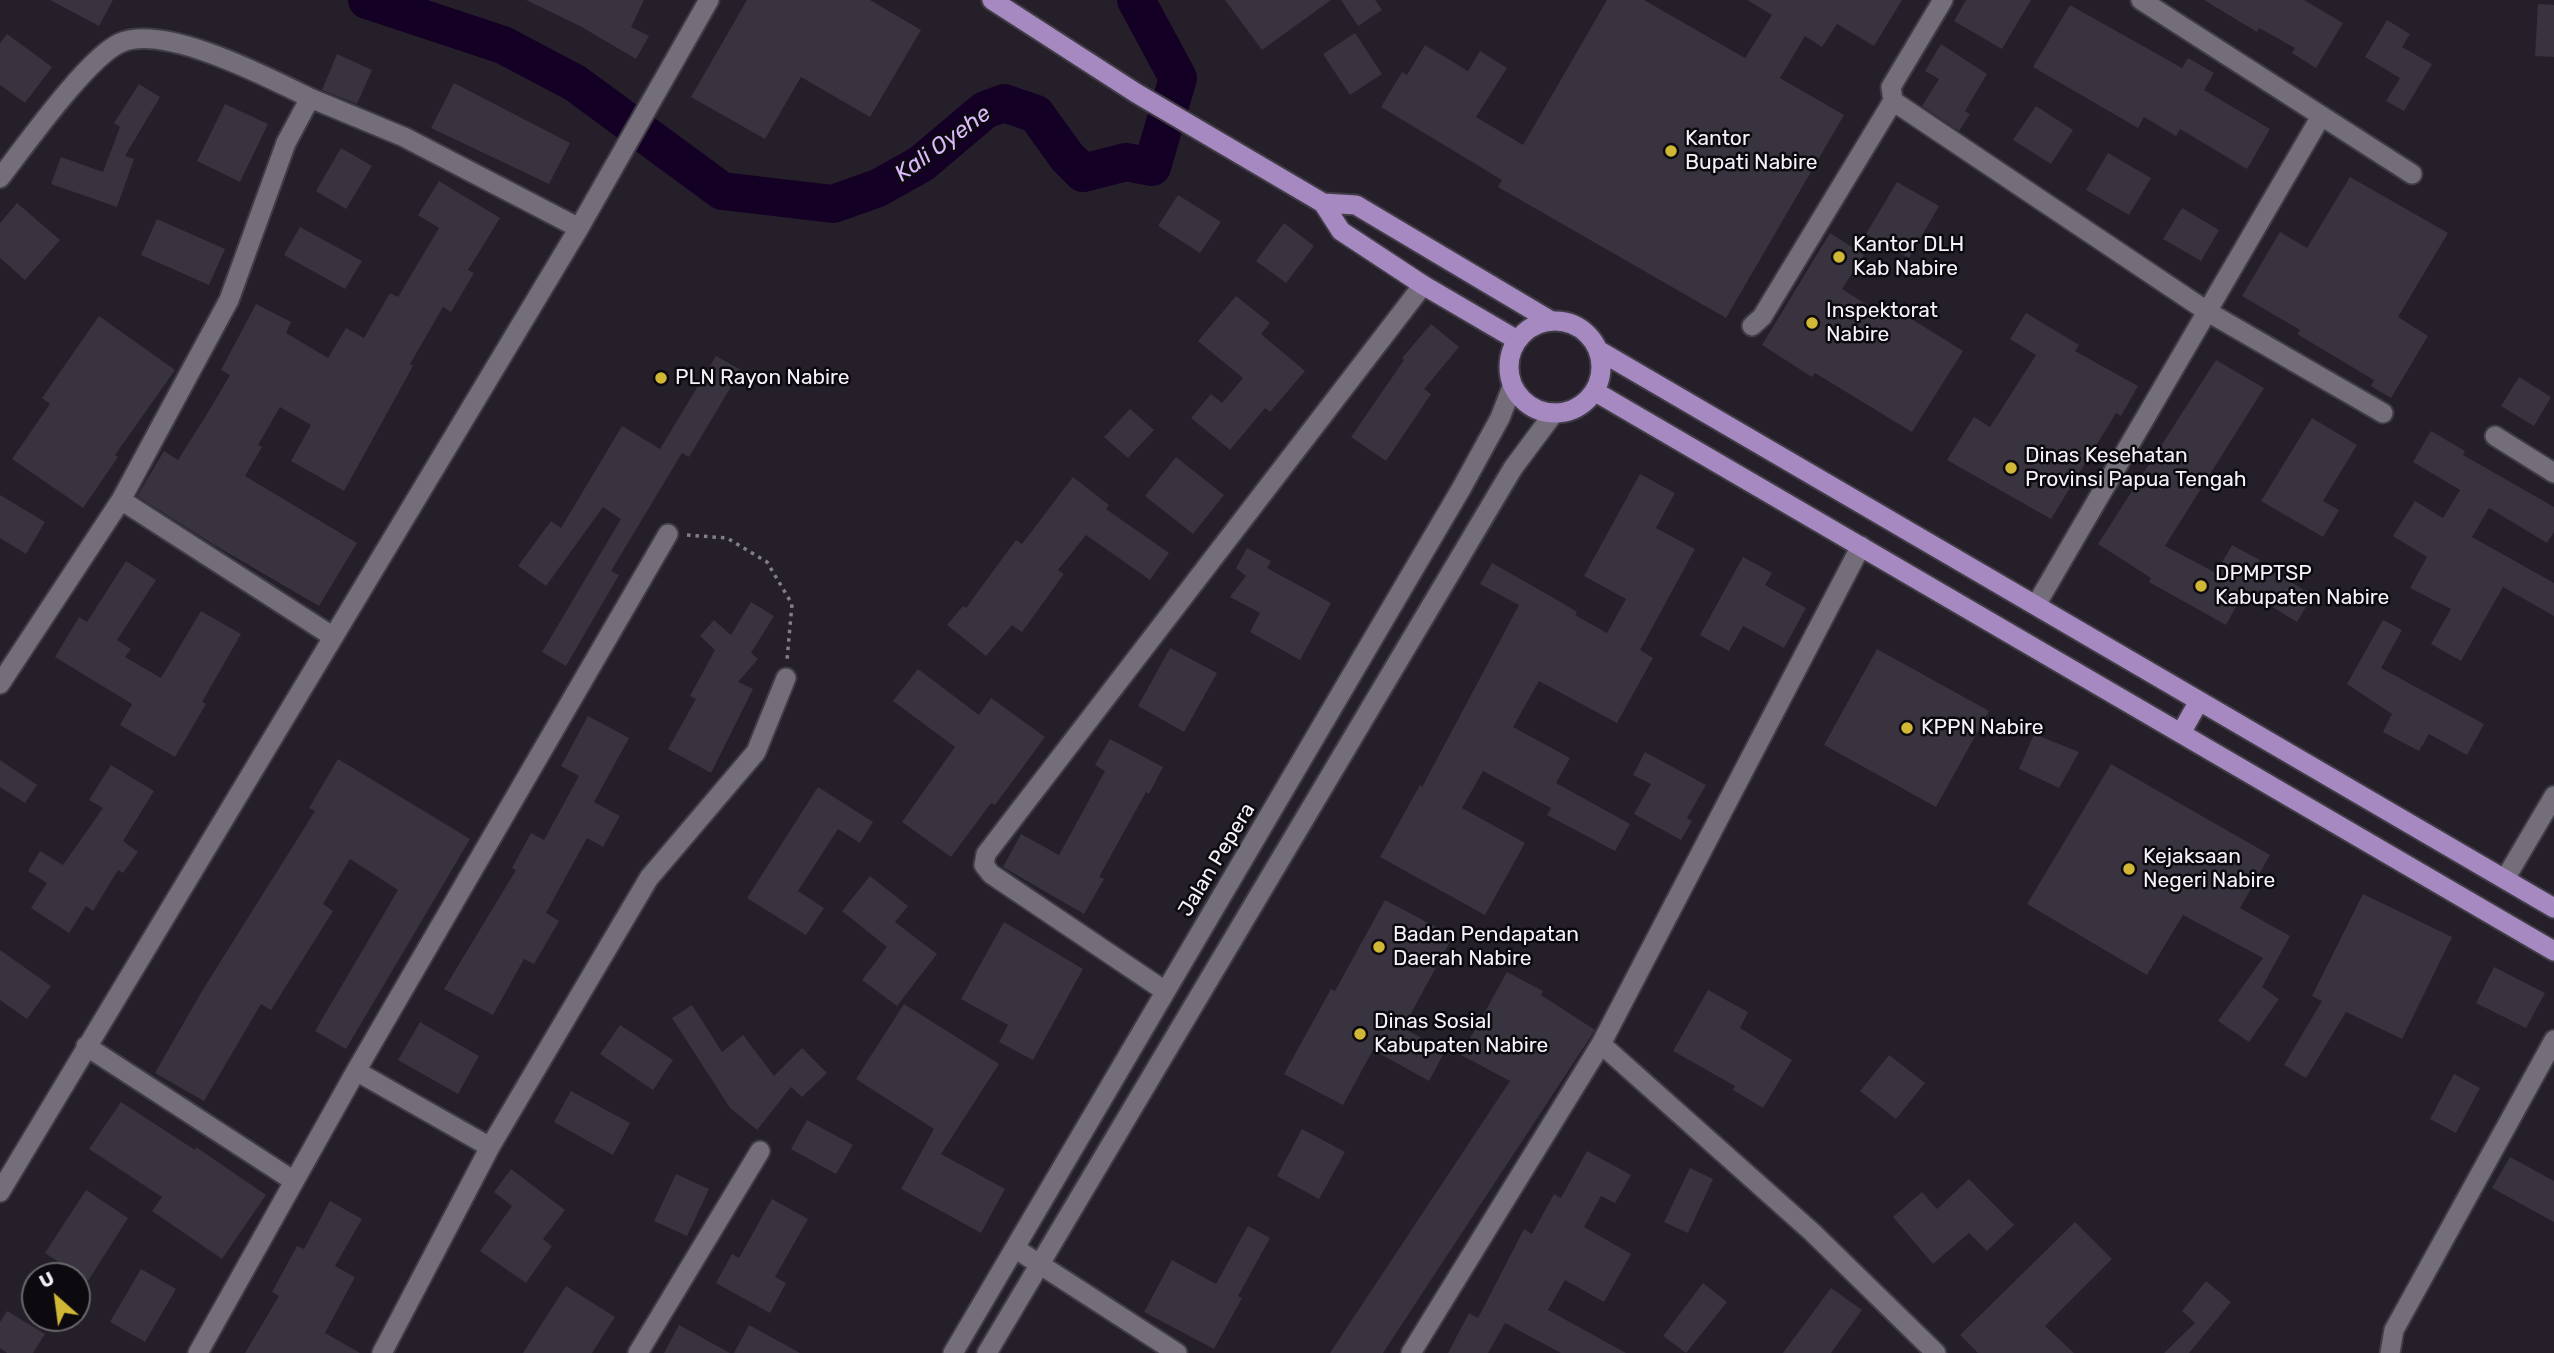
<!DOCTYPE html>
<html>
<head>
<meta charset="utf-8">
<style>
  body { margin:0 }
  #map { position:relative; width:2554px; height:1353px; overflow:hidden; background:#241f29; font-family:Rubik,sans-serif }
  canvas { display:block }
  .north { position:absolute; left:21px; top:1262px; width:70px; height:70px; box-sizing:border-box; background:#0c0a0e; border:2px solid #6a676c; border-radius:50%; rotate:332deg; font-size:19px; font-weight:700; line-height:28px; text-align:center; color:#f6f2fa }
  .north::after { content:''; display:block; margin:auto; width:24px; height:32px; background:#d1b736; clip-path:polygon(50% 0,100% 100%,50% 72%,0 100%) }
</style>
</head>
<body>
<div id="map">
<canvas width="2554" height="1353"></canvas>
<div class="north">U</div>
</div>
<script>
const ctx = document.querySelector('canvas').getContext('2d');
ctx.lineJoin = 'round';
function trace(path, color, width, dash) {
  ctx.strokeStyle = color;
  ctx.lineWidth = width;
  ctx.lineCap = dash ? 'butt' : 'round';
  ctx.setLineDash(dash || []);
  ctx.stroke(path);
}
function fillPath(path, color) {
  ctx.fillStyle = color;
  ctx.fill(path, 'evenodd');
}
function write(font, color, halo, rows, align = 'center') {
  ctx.font = font + ' Rubik,sans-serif';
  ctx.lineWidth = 5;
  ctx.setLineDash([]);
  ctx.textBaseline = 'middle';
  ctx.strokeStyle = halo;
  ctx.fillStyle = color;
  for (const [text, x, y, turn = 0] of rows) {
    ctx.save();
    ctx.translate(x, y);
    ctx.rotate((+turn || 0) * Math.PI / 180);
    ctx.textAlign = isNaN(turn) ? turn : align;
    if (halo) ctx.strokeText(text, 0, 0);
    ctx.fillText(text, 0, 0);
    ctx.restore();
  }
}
const river = new Path2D(`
  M367,0L503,45L575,83L722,191L833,204L878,188L921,164L985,110L1004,103L1036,114L1067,157L1083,173L1126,162L1152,167L1178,78L1136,0`);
const building = new Path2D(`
  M50,0H113L99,26Z
  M526,0H644L631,27L649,36L636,59L580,26Z
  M747,0H870L921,30L870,117L801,77L765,139L691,97Z
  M1225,0H1331L1262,50Z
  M1341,0H1375L1382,10L1358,26Z
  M1607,0H1644L1745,58L1772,15L1747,0H1902L1874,46L1837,24L1822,47L1805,36L1780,78L1844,115L1726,318L1498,187L1502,180L1381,107L1402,72L1407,75L1425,45L1468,71L1480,51L1507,68L1476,117L1523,145Z
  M1966,0H2031L2002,49L1954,21Z
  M2204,0H2304L2343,23L2316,68L2292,53L2295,48L2259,28L2257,32Z
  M2538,4L2554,5V57L2535,56Z
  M2070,5L2182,68L2188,58L2214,73L2204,90L2270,129L2247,169L2180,129L2176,136L2144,117L2138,128L2033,67Z
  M2387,20L2410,34L2402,47L2432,64L2404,111L2386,101L2400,78L2365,57Z
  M1355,33L1382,74L1350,95L1323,54Z
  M7,34L52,67L25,103L0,85V43Z
  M1941,44L1987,74L1965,111L1970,114L1959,131L1922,106L1939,79L1925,71Z
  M337,54L372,70L357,104L322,90Z
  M454,83L570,143L549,184L431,128Z
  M139,84L160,97L125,156L134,159L117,207L51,184L61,157L103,172L120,127L114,123Z
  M225,104L268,124L240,182L197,161Z
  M2036,106L2073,130L2051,164L2013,140Z
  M341,148L372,166L346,209L316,191Z
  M2108,153L2151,178L2129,215L2086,190Z
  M2350,177L2448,233L2398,317L2428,336L2391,398L2371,386L2374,380L2297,334L2300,330L2242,296L2280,232L2307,248Z
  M439,181L500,218L468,270L474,273L451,312L443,307L410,364L413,366L344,491L291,461L311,425L280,407L258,445L262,447L245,476L357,543L319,606L211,543L137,496L164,451L178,460L207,414L230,375L221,370L256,304L291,322L286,333L328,358L346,328L364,338L390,293L398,297L439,228L418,215Z
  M1897,182L1939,206L1909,258L1866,234Z
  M1178,195L1221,222L1200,253L1158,226Z
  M17,203L60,240L25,280L0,258V223Z
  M2182,208L2219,230L2201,261L2163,239Z
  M157,219L225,249L209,285L141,255Z
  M1284,223L1314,246L1286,283L1256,261Z
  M300,227L362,261L345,289L284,255Z
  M1830,233L1864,255L1842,289L1880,313L1886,303L1963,351L1912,432L1815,373L1812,377L1762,345Z
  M1236,296L1270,323L1261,334L1305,371L1270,412L1265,408L1230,450L1191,418L1211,394L1222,403L1243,378L1198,341Z
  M2026,313L2079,345L2075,351L2138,386L2121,416L2116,413L2051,519L1947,460L1974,417L1990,427L2036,355L2010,339Z
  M99,316L175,370L115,455L118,457L83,508L12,459L50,404L42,398Z
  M1431,324L1459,347L1424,389L1431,394L1386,461L1351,437L1404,360L1402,358Z
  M716,356L741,370L689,457L682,453L611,571L619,575L566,666L542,652L621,519L603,507L546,586L518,566L551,521L561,528L622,426L660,449Z
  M2216,360L2264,388L2165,546L2216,573L2232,545L2260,560L2258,563L2313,595L2297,622L2245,590L2226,625L2149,582L2151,578L2098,544Z
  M2519,377L2551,397L2534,426L2501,406Z
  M1130,409L1154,430L1128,458L1104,437Z
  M2312,418L2357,445L2323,501L2339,510L2323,537L2261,501Z
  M2431,431L2465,451L2463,455L2554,507V532L2547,543L2489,508L2472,537L2554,583V616L2503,587L2461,661L2431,644L2451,609L2410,588L2427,557L2393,536L2415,501L2443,518L2460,490L2413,462Z
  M1176,457L1224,495L1193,534L1145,496Z
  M1640,474L1675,493L1656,528L1695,549L1640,650L1653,658L1617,723L1539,681L1513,727L1570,758L1556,783L1630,824L1615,851L1547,815L1551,808L1483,771L1462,808L1525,843L1485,915L1380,857L1420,785L1422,787L1519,605L1480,584L1492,563L1552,597L1577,612L1575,615L1607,633L1626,599L1584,576Z
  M1073,477L1109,505L1106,509L1169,553L1150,580L1086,535L1058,570L1064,574L1022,632L1012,625L986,656L947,625L963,606L966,608L1016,540L1022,544Z
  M0,495L45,522L26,554L0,538Z
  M1247,548L1271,561L1267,568L1331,603L1300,660L1250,632L1260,613L1230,597L1246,576L1236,568Z
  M1743,557L1772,573L1765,585L1806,608L1784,648L1743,626L1729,651L1700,635Z
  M126,561L156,580L117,640L131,649L125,657L161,678L201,611L241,634L202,702L206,704L175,757L120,725L132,704L55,657L79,617L87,622Z
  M751,602L774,616L751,653L758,659L738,682L753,689L711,773L668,749L696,699L690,696L715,650L700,636L714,620L731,635Z
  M2383,620L2402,630L2381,668L2484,724L2467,755L2429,734L2419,751L2383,732L2392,714L2347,684Z
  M1170,648L1217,673L1184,732L1138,706Z
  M1877,649L1989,711L1936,807L1824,745Z
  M918,669L979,715L991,698L1045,737L995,805L991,803L951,857L902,822L955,747L893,701Z
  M588,716L629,738L594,802L620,816L603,847L587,838L546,913L559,921L534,964L524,959L493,1015L444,989L516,870L512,868L531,833L544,840L579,776L561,766Z
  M2034,734L2079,752L2059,788L2019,769Z
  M1110,739L1163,767L1149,794L1146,792L1099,877L1104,879L1084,914L1003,867L1021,834L1059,855L1105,771L1095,765Z
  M1645,752L1706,785L1687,818L1692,821L1681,840L1634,814L1651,784L1633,775Z
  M338,759L470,839L346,1049L315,1031L398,890L350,859L323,904L333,911L271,1010L261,1004L204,1101L155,1073L202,991L315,811L309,808Z
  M0,760L37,785L25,803L0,787Z
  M2111,764L2270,855L2240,908L2290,936L2262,987L2279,999L2249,1042L2218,1021L2263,958L2183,915L2147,975L2027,904Z
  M111,765L154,791L123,841L138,852L123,873L118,870L93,911L86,906L69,933L31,908L47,883L28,871L40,851L63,865L103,808L89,800Z
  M818,787L873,822L860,843L838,829L798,891L824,908L806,935L747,898Z
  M870,876L908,906L895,922L937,954L897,1006L862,980L887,947L842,911Z
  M2363,894L2452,937L2402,1039L2346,1012L2306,1078L2284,1065L2322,1001L2312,996Z
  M1385,900L1453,936L1403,1028L1445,1051L1429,1081L1373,1050L1343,1105L1284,1074L1331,989L1335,991Z
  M1004,922L1083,969L1033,1060L999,1042L1008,1025L961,999Z
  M0,950L51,986L27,1019L0,1000Z
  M2494,967L2545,993L2526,1028L2476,1003Z
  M1507,972L1543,991L1541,995L1595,1030L1383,1353H1330L1510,1081L1461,1055Z
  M1708,990L1748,1012L1740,1028L1792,1060L1763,1108L1733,1090L1735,1086L1673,1051Z
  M904,1004L999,1064L941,1154L1005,1189L981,1233L901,1189L934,1129L856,1079Z
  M692,1005L722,1052L743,1035L774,1076L802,1048L827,1073L802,1097L791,1087L757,1130L730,1108L672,1018Z
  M420,1022L479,1056L458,1094L398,1060Z
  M620,1025L673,1060L653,1090L600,1054Z
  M1889,1055L1925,1083L1896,1119L1860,1091Z
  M2454,1074L2480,1088L2456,1133L2430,1119Z
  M571,1091L630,1123L613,1155L554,1122Z
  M121,1102L195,1150L196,1147L266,1195L222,1259L152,1211L162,1197L89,1149Z
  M807,1120L853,1145L836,1174L791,1149Z
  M1302,1129L1345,1152L1319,1199L1277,1176Z
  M1587,1151L1631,1175L1615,1203L1601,1196L1584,1227L1631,1254L1604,1302L1565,1280L1548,1310L1626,1353H1561L1505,1323L1488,1353H1448L1469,1313L1478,1318L1524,1229L1532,1234L1554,1194L1561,1198Z
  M2510,1157L2554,1181V1222L2492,1188Z
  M1690,1168L1713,1179L1688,1233L1664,1222Z
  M511,1169L565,1210L543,1239L552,1246L526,1283L480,1251L512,1206L494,1192Z
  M676,1174L709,1189L687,1236L654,1221Z
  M1969,1179L2014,1225L1987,1251L1969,1233L1933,1264L1893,1217L1922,1192L1937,1209Z
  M86,1190L128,1218L88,1281L45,1253Z
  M772,1199L808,1219L775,1277L786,1283L770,1313L716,1283L732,1254L739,1258Z
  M330,1201L362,1219L335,1266L355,1277L325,1333L360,1353H245L279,1296L272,1292L297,1246L304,1249Z
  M2075,1222L2112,1259L2045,1326L2074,1353H1978L1960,1335Z
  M1248,1226L1270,1238L1238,1296L1242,1298L1214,1349L1144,1312L1172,1260L1216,1284Z
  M141,1269L176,1289L145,1342L110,1322Z
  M2206,1281L2231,1302L2189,1353H2164L2195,1323L2182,1311Z
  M1703,1283L1727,1302L1686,1353L1663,1336Z
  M566,1286L615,1317L592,1353H523Z
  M1831,1288L1862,1310L1831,1353H1783Z
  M7,1311L45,1334L33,1353H7L0,1348V1322Z
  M679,1325L730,1353H664Z
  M749,1325L800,1353H734Z`);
const path = new Path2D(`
  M687,535L727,538L767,562L792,604L787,660`);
const minor = new Path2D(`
  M1943,0L1891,87L1893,101L2208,312L2383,413
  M2141,0L2412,174
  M0,178C25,146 87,58 120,43C164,23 269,78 310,98
  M1752,326L1762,317L1893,101
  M2495,436L2554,473
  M121,500L332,636
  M2036,605L2320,118
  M0,684L121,500L229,300L286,143L310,98L404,137L579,228
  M2505,879L2554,796
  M1165,991L991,874L984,865L986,854L1423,285
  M1601,1044L1812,1232L1936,1353
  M86,1046L294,1181
  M356,1071L490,1147
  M0,1192L579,228L709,0
  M1016,1249L1177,1353
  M198,1353L356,1071L668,534
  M382,1353L490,1147L649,878L756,752L786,678
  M638,1353L760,1151
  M1411,1353L1601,1044L1861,546
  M2390,1353L2394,1330L2554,1040`);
const secondary = new Path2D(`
  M953,1353L1461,489L1500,418L1512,387
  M987,1353L1513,468L1554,413`);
const primary = new Path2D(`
  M992,0L1136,93L1323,203L1341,231L1423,285L1517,340
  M1323,203L1356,205L1551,321
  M1509 367a46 46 0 1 1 92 0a46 46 0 1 1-92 0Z
  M1598,350L2554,908
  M1594,391L2554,951
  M2181,733L2199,701`);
const markers = [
  [1671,151,7,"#d1b736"],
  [1839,257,7,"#d1b736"],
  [1812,323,7,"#d1b736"],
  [661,378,7,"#d1b736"],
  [2011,468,7,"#d1b736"],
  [2201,586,7,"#d1b736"],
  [1907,728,7,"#d1b736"],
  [2129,869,7,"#d1b736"],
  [1379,947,7,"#d1b736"],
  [1360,1034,7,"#d1b736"]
];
const poiNames = [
  ["Kantor",1685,139],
  ["Bupati Nabire",1685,163],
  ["Kantor DLH",1853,245],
  ["Kab Nabire",1853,269],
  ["Inspektorat",1826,311],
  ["Nabire",1826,335],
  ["PLN Rayon Nabire",675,378],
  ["Dinas Kesehatan",2025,456],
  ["Provinsi Papua Tengah",2025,480],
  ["DPMPTSP",2215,574],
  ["Kabupaten Nabire",2215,598],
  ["KPPN Nabire",1921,728],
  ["Kejaksaan",2143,857],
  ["Negeri Nabire",2143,881],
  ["Badan Pendapatan",1393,935],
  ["Daerah Nabire",1393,959],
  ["Dinas Sosial",1374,1022],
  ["Kabupaten Nabire",1374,1046]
];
const streetNames = [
  ["Jalan Pepera",1217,860,-59]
];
const waterNames = [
  ["Kali Oyehe",943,144,-36]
];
trace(river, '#150025', 38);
fillPath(building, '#38333e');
trace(minor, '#403c45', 23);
trace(secondary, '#403c45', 23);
trace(primary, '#403c45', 23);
trace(path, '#837f88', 3.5, [3.5, 5]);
trace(minor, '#746d7a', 19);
trace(secondary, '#746d7a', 19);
trace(primary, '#a689c1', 19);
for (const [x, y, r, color] of markers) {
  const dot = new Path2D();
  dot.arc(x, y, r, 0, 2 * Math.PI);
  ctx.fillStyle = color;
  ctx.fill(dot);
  trace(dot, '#0c0a0e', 2.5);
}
write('21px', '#f6f2fa', '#0c0a0e', poiNames, 'left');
write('21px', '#f6f2fa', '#0c0a0e', streetNames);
write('italic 23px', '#dcb8fe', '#0c0a0e', waterNames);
</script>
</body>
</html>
